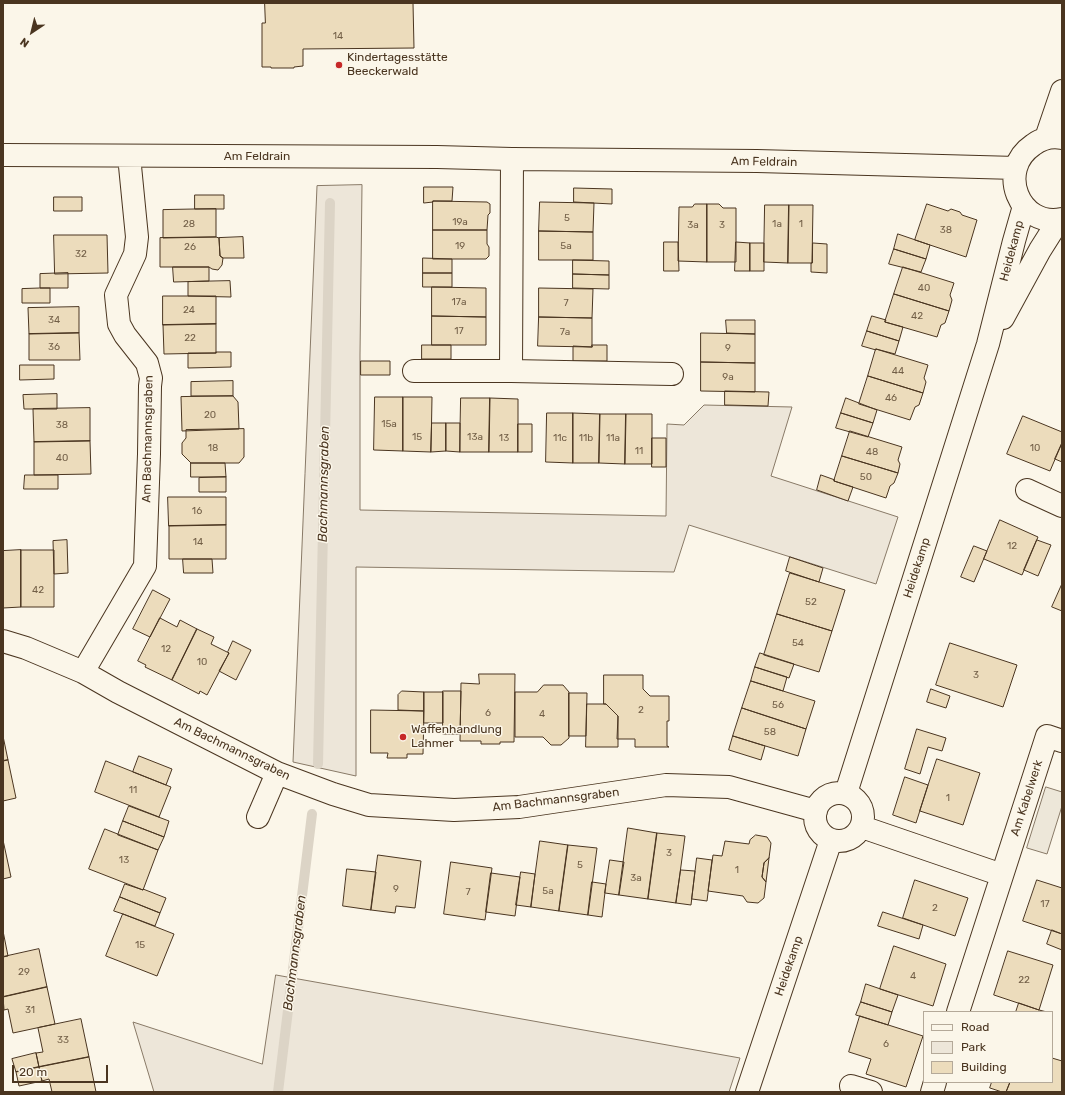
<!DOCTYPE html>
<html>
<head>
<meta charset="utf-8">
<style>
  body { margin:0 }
  #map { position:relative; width:1065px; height:1095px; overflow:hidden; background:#fbf6e9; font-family:Rubik,sans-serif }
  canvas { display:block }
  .frame { position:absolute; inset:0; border:4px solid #4a3520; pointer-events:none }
  .legend { position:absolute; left:923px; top:1011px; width:130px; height:72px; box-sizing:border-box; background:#fbf6e9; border:1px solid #b4a999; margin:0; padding:5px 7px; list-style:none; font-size:12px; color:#4a3520 }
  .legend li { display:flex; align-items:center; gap:8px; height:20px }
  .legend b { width:20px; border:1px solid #b4a999 }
  .north { position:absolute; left:12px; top:12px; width:40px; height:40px; -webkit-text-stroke:3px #fbf6e9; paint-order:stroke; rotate:215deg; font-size:11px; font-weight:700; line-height:16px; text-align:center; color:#4a3520 }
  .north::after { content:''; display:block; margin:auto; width:14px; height:18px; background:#4a3520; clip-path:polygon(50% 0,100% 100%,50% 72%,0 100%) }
  .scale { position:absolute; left:12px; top:1065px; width:96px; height:18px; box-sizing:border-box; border:2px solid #4a3520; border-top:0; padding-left:5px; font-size:12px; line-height:14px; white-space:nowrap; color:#4a3520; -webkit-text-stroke:3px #fbf6e9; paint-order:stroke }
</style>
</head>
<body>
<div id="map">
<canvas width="1065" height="1095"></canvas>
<div class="frame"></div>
<ul class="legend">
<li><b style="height:5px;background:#fbf6e9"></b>Road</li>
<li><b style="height:11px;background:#ede6d9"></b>Park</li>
<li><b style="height:11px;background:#ecdcbc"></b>Building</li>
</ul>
<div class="north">N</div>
<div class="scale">20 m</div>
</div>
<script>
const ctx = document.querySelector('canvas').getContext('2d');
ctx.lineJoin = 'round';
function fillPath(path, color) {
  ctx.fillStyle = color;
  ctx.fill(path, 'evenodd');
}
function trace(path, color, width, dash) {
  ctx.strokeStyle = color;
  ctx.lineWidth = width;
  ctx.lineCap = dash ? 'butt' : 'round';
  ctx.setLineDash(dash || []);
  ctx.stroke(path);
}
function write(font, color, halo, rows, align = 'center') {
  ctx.font = font + ' Rubik,sans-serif';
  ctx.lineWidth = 3;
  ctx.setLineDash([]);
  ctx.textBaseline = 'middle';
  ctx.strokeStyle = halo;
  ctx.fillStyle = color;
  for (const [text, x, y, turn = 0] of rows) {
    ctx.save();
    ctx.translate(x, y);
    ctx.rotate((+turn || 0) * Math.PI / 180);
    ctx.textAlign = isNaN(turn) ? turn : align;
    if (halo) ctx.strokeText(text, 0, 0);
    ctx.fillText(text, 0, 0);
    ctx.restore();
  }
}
const green = new Path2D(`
  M362,185L360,355V510L666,516L667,424L684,425L704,405L792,407L771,476L898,517L876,584L689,525L674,572L356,567V776L293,762L317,186Z
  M276,975L740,1058L729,1092H154L133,1022L262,1064Z`);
const parking = new Path2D(`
  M1046,787L1062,792V806L1047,854L1027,848Z`);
const stream = new Path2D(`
  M318,764L330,203
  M278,1092L312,814`);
const building = new Path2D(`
  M265,3H413L414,48L303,49V66L294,67V68H271V67H262V23H265Z
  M424,187H453L452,201H433V202L424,203Z
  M574,188L612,189V204L574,202Z
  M195,195H224V209H195Z
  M54,197H82V211H54Z
  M433,201L487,202L490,204V213L488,215L487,230H433Z
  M540,202L594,203L593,232L539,231Z
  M695,204H707V262L678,261L679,207H692Z
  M707,204H719L723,208H736V262H707Z
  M927,204L948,211L951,209L960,212L962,215L977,220L966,257L915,240Z
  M765,205H789L788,263L764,262Z
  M789,205H813L812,263H788Z
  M216,209V237L163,238V210Z
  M433,230H487V244L489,247V256L486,259H433Z
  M539,231L593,232V260H539Z
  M898,234L930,245L926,259L894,249Z
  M54,235H107L108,273L55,274Z
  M216,237L219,238L220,256L223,258L222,265L218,270L212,269L209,267H160V238Z
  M243,237L244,258H223L220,256L219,238Z
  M664,242H678L679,271H664Z
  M736,242L750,243V271H735Z
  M750,243H764V271H750Z
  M813,243L827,244V273L811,272V263H812Z
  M894,249L926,259L921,272L889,264Z
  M423,258L452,259V273H423Z
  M573,260L609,261V275L573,274Z
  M173,267H209V281L174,282Z
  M903,267L954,283L950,295L952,300L949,311L894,294Z
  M68,273V288H40V274Z
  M423,273H452V287H423Z
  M573,274L609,275V289L573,288Z
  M230,281L231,297L188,296V282Z
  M432,287L486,288V317L432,316Z
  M40,288H50V303H22V289Z
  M539,288L593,289L592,318L539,317Z
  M894,294L949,311L945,323L941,325L937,337L885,322Z
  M163,296H216V324L163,325Z
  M79,307V333L29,334L28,308Z
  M432,316L486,317V345H432Z
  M872,316L886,320L885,322L903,327L899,341L867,331Z
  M539,317L592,318V347L538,346Z
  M726,320H755V334L727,333Z
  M216,324V353L164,354L163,325Z
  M867,331L899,341L895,354L876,349V350L862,346Z
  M79,333L80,360H29V334Z
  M701,333L755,334V363L701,362Z
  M422,345H451V359H422Z
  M592,345H607V361H573V346L592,347Z
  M876,349L928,365L924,378L926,382L923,393L868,376Z
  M216,352H231V367L188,368V353H216Z
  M361,361H390V375H361Z
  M701,362L755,363V392L701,391Z
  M20,365H54V379L20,380Z
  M868,376L923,393L919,405L915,407L910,420L859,404Z
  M233,381V396H191V382Z
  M725,391L769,392L768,406L725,405Z
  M57,394V409H24L23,395Z
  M233,396L238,402L239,429L182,431L181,397Z
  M375,397H403V451L374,450Z
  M403,397H432L431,452L403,451Z
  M461,398H490L489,452H460Z
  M490,398L518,399V452H489Z
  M846,398L877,410L873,423L841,413Z
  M90,408V441L34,442L33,409Z
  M547,413H573V463L546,462Z
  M573,413L600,414L599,463H573Z
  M841,413L873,423L868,437L836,428Z
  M600,414H626L625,464L599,463Z
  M626,414H652V464H625Z
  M1023,416L1062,432V443L1050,471L1007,454Z
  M432,423H446V451L431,452Z
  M446,423H460V452L446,451Z
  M518,424H532V452H518Z
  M244,429V457L239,463H191L182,454V443L186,438V430Z
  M850,431L902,447L898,460L900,464L898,473L842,456Z
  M652,438H666V467H652Z
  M90,441L91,474L34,475V442Z
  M1062,443V462L1055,459Z
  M842,456L898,473L894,483L890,486L886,498L834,481Z
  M191,463H225L226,477H191Z
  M25,475H58V489H24Z
  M821,475L835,480L834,481L853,487L848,501L817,490Z
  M226,477V492H199V478Z
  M168,497H226V525L169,526Z
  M1000,520L1038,537L1022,575L984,559Z
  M226,525V559H169V526Z
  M67,540L68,573L54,574L53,541Z
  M1037,540L1051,545L1038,576L1024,570Z
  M974,546L987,551L974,582L961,577Z
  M21,550V607L3,608V551Z
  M21,550H54V607H21Z
  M790,557L823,568L819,582L786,571Z
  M183,559H212L213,573H184Z
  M790,573L845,590L832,631L777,614Z
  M1062,584V611L1052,607Z
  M153,590L170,599L150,637L133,629Z
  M777,614L832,631L819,672L764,655Z
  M160,618L177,627L180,620L197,629L172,680L145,667L146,665L138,661Z
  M197,629L214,637L211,644L229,653L207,695L200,691L199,694L172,680Z
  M233,641L251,650L236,680L219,671L229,653L228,652Z
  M950,643L1017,665L1003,707L936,685Z
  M760,653L794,664L789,678L755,667Z
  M755,667L787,677L783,691L751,681Z
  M479,674H515L514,742H500V744H481V741H460L461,683L479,684Z
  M604,675H643V689L650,696H669V721H667V746L669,747H635V739H617L618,716L606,704H604Z
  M751,681L815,701L806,729L742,708Z
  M544,685H563L569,692V738L561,745H551L543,737H515V692H537Z
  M931,689L950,696L946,708L927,702Z
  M402,691L424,692V711L398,710V695Z
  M443,691H461L460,734H443Z
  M424,692H443V723H424Z
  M569,693H587L586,736H569Z
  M587,704H606L618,716V747H586Z
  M742,708L806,729L798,756L733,736Z
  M371,710L424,711L423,754H407V758H387L388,753H371Z
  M917,729L946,738L942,751L928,747L920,774L905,769Z
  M3,736L8,760L3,761Z
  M733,736L765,746L761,760L729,750Z
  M139,756L172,769L166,785L133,772Z
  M937,759L980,773L963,825L920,811Z
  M8,760L16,798L3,801V761Z
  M106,761L171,787L159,817L95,792Z
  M905,777L928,785L916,823L893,815Z
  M129,806L169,821L164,837L123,821Z
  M123,821L164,837L158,850L118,835Z
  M628,828L657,833L648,899L619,895Z
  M105,829L158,850L143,890L89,869Z
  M657,833L685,836L676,903L648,899Z
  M756,835L767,837L771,843L769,858L764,863L762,877L766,882L764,898L758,903L747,902L743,896L708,891L713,855L722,856L725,841L749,844L750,840Z
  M3,840L11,877L3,879Z
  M540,841L568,845L559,911L531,907Z
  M568,845L597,848L588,915L559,911Z
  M378,855L421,861L415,908L396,906L395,913L371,910Z
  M697,858L712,860L707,901L692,899Z
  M769,858L766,882L762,877L764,863Z
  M610,860L624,862L619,895L605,893Z
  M451,862L492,868L485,920L444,914Z
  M347,869L376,872L371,910L343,906Z
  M681,870L695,871L691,905L676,903Z
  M521,872L535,874L531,907L516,905Z
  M491,873L520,877L515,916L486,912Z
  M915,880L968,898L955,936L903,918Z
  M1037,880L1062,888V934L1023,921Z
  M592,882L606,884L602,917L588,915Z
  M125,884L143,890V889L166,898L160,913L120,897Z
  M120,897L160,913L155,926L123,914L114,911Z
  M883,912L923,925L919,939L878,926Z
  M123,914L174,934L157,976L106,956Z
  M1052,930L1062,934V950L1047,944Z
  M3,931L8,956L3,957Z
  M894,946L946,964L933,1006L880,989Z
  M39,949L47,987L3,997V957Z
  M1008,951L1053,965L1039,1010L994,995Z
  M866,984L898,995L892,1012L861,1002Z
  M47,987L55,1024L13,1033L8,1009L4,1010L3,997Z
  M861,1002L892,1012L888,1025L856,1015Z
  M1019,1003L1039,1010L1047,1012H1016Z
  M860,1016L923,1036L906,1087L866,1074L871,1059L849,1052Z
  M81,1019L89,1057L39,1067L36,1053L43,1052L38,1028Z
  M36,1053L39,1067L16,1072L12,1059Z
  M89,1057L96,1092H52L49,1079L42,1081L39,1067Z
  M1052,1058L1062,1061V1092H1006L1010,1082H1052Z
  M39,1067L42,1081L19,1086L16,1072Z
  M992,1082H1010L1006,1092H1002L990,1088Z`);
const minor = new Path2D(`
  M1046,138L1062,91
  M1062,138C1052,136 1041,139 1033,145C996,170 1019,228 1062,219
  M3,155L437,157L512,159L757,161L1016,168
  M1003,318L1040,250L1059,220
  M414,371H511L672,374
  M511,371L512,159
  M1027,490L1062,506
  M3,641L26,648L83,672L118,692L277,773L333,794L369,805L454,810L519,807L666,785L729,787L816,811
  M83,672L145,566L149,454L150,386L151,378L147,363L125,335L119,324L116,295L135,254L137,237L129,156
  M815 817a24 24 0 1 1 48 0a24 24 0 1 1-48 0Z
  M846,793L988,344L1014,241L1024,206
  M258,817L277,773
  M862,827L1002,875
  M958,1012L1047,736L1062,741
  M851,1086L871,1092
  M747,1092L831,840
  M932,1092L935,1082`);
const markers = [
  [339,65,4,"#c62828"],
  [403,737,4,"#c62828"]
];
const numberNames = [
  ["14",338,36],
  ["5",567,218],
  ["19a",460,222],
  ["28",189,224],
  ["1a",777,224],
  ["1",801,224],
  ["3a",693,225],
  ["3",722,225],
  ["38",946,230],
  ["19",460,246],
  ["5a",566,246],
  ["26",190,247],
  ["32",81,254],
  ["40",924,288],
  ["17a",459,302],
  ["7",566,303],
  ["24",189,310],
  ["42",917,316],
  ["34",54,320],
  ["17",459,331],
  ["7a",565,332],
  ["22",190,338],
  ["36",54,347],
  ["9",728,348],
  ["44",898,371],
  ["9a",728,377],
  ["46",891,398],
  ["20",210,415],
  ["15a",389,424],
  ["38",62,425],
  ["15",417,437],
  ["13a",475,437],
  ["13",504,438],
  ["11c",560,438],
  ["11b",586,438],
  ["11a",613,438],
  ["18",213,448],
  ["10",1035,448],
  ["11",639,451],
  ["48",872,452],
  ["40",62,458],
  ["50",866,477],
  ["16",197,511],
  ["14",198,542],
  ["12",1012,546],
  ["42",38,590],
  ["52",811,602],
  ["54",798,643],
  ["12",166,649],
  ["10",202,662],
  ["3",976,675],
  ["56",778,705],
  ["2",641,710],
  ["6",488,713],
  ["4",542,714],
  ["58",770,732],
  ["11",133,790],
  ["1",948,798],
  ["3",669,853],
  ["13",124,860],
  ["5",580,865],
  ["1",737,870],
  ["3a",636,878],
  ["9",396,889],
  ["5a",548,891],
  ["7",468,892],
  ["17",1045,904],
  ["2",935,908],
  ["15",140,945],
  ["29",24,972],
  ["4",913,976],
  ["22",1024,980],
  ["31",30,1010],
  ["33",63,1040],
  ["6",886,1044]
];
const poiNames = [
  ["Kindertagesstätte",347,58],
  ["Beeckerwald",347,72],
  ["Waffenhandlung",411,730],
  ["Lahmer",411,744]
];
const streetNames = [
  ["Am Feldrain",257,157],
  ["Am Feldrain",764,162,1],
  ["Heidekamp",1012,251,-75],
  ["Am Bachmannsgraben",148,439,-89],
  ["Heidekamp",917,568,-72],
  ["Am Bachmannsgraben",232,749,26],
  ["Am Kabelwerk",1027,798,-72],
  ["Am Bachmannsgraben",556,800,-7],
  ["Heidekamp",789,966,-71]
];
const waterNames = [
  ["Bachmannsgraben",324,484,-89],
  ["Bachmannsgraben",295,953,-83]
];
fillPath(green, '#ede6d9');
trace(green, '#887966', 1);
fillPath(parking, '#ede7d9');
trace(parking, '#887966', 1);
trace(stream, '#dcd4c6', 10);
fillPath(building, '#ecdcbc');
trace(building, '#4a3520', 1);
trace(minor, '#4a3520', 24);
trace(minor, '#fbf6e9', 22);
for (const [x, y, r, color] of markers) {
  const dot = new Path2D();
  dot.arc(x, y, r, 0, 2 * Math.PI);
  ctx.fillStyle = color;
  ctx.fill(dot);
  trace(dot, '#fbf6e9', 1.5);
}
write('10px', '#725f47', null, numberNames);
write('12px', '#4a3520', '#fbf6e9', poiNames, 'left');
write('12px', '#4a3520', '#fbf6e9', streetNames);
write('italic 13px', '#4a3520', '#fbf6e9', waterNames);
</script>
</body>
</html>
